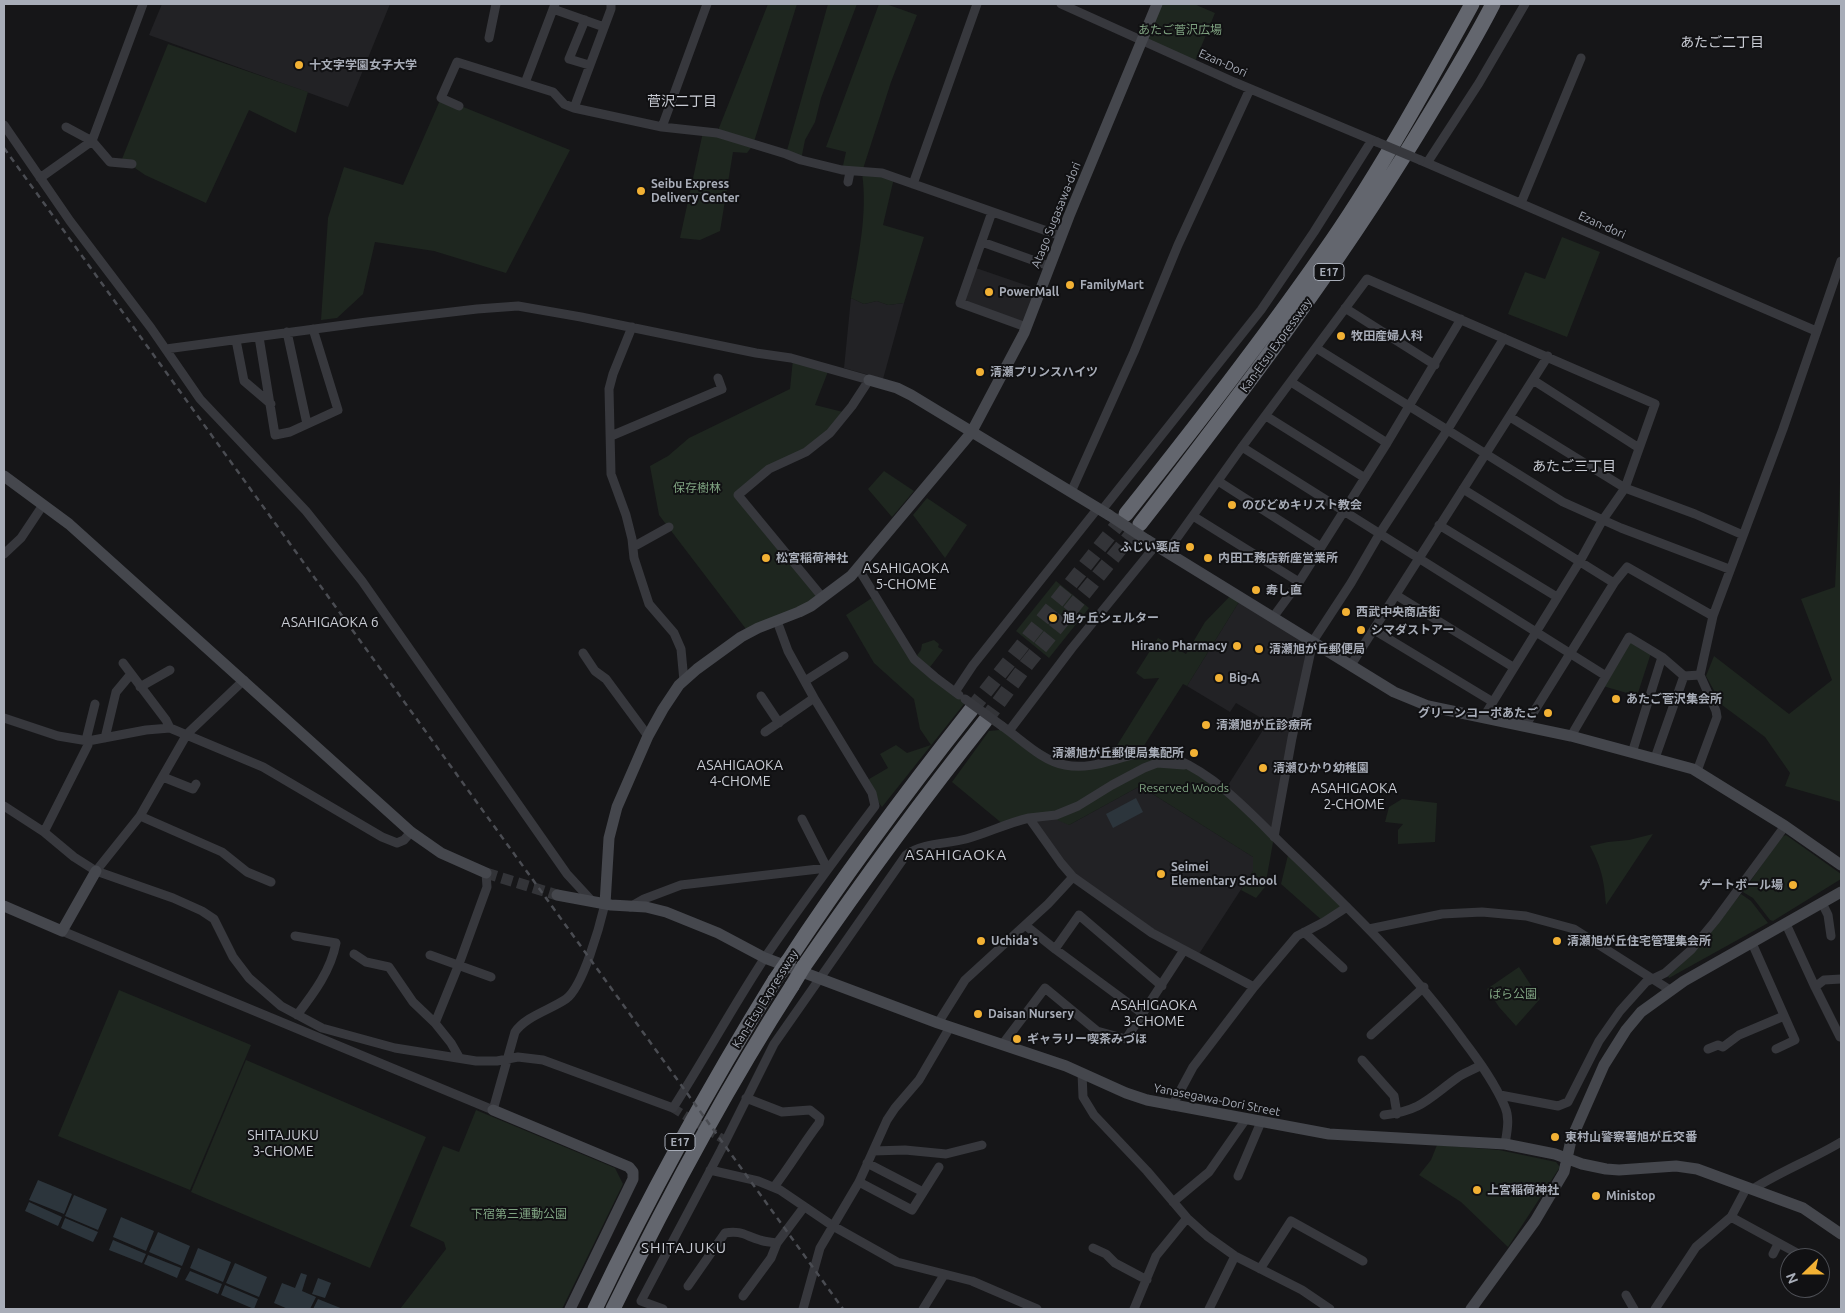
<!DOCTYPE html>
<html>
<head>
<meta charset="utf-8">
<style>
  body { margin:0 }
  #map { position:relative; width:1845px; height:1313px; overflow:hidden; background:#161618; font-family:Ubuntu,sans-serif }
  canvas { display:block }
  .frame { position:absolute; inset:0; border:5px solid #a8adb8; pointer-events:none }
  .north { position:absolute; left:1780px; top:1248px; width:50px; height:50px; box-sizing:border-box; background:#111113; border:1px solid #4d4f55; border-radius:50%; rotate:248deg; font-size:14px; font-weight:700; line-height:20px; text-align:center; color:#a8adb8 }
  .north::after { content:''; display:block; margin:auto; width:18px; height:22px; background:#f2b134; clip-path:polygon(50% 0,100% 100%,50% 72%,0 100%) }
</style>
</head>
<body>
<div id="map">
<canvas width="1845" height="1313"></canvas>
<div class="frame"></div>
<div class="north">N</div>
</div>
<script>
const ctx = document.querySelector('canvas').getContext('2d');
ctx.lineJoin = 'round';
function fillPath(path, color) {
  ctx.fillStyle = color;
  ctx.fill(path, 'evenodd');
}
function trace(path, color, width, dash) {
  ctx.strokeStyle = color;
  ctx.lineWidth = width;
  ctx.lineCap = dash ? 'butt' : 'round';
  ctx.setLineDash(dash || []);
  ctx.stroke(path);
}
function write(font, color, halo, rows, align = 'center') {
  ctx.font = font + ' Ubuntu,"Noto Sans JP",sans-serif';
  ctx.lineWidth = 4;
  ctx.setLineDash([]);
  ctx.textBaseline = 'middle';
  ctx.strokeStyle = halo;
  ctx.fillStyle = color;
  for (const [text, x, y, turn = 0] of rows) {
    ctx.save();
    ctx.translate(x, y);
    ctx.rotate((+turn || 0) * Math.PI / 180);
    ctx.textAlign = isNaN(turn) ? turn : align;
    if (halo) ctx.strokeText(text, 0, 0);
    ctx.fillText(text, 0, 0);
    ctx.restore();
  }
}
const built = new Path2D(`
  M162,4H390L348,107L149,35Z
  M973,267L1040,290L1026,327L960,303Z
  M851,298L864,304L877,301L888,305L904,303L883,379L844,368Z
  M1242,597L1315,644L1274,837L1225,790L1268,722L1236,703L1230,712L1187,686Z
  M1140,786L1253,857V871L1197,957L1073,877L1029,818L1056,815L1069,825Z`);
const green = new Path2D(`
  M768,4H797L753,145L747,153L733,152L720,231L700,240L680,238L703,132L717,133Z
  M828,4H857L821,98L815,122L805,140L801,160L786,154Z
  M879,4H886L917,15L891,82L862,172L894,178L883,225L924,237L904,303L888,305L877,301L864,304L851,298C858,257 868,214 862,173L842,170L846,152L826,147Z
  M1157,4H1194L1215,13L1194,64L1141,40Z
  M168,44L308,92L296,133L249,110L206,203L145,175L122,159Z
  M441,98L570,150L506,273L434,251L375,242L363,294L337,318L321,320L328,218L344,167L403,185Z
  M1562,237L1600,252L1567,337L1508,314L1525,272L1545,279Z
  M793,359L829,369L815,405L847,413L806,452L769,469L738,495L823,598L749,633L659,515L650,466L668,456L689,438L790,389Z
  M1841,461V802L1785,786L1790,773L1765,737L1722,705L1706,676L1714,656L1789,714L1832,680L1801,599L1835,587Z
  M884,471L914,491L892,517L868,489Z
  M927,498L967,525L945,558L913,515Z
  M1056,581L1089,608L1049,658L1016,631Z
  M1234,592L1242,597L1187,686L1183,684L1140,752L1168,756L1216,783L1274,837L1265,887L1256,898L1241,890L1253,871V857L1140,786L1069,825L1057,820L1056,815L1004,825L952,782L989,731L999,730L1002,726L1066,765L1106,763L1159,678L1144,679L1136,673L1158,638L1186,654L1205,622Z
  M875,596L915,658L921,650L922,644L934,640L939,644L938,647L943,650L927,671L965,699L964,704L882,807L864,782L888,768L880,754L896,745L907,753L931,745L920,729L914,699L874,663L846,615Z
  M1633,642L1651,653L1637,696L1603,686L1629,643Z
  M1402,799L1437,803L1435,842L1398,844V830L1403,824L1385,822L1389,807Z
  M1653,834L1606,905C1604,880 1602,869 1590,846L1608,842L1629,840Z
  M1786,835L1841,874V879L1773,921L1770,920L1753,898L1743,892L1781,837Z
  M1289,851L1347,907L1324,922L1281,884Z
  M1741,894L1751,901L1768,923L1669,978L1668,976C1697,953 1718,922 1741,894Z
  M1519,967L1540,999L1516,1026L1499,1007L1487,989Z
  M119,990L251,1045L190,1190L58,1136Z
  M246,1060L426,1137L370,1268L191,1192Z
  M476,1110L615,1168L623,1184L562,1309H400L446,1249L444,1242L410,1226L443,1146L459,1152Z
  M1437,1145L1499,1150L1556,1162L1560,1167L1508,1247L1461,1202L1419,1175L1431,1160Z`);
const water = new Path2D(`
  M1136,798L1143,812L1113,828L1106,814Z
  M38,1180L72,1194L64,1214L29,1200Z
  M74,1195L107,1209L98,1230L65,1216Z
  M29,1202L62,1217L58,1226L25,1211Z
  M121,1217L154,1231L146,1251L113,1237Z
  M65,1218L98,1232L93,1242L61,1228Z
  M158,1232L190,1246L182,1266L149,1252Z
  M113,1240L146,1254L142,1263L109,1250Z
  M198,1248L231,1262L223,1282L190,1268Z
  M148,1255L181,1268L177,1278L144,1264Z
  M235,1263L267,1277L259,1297L226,1283Z
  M190,1271L222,1284L218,1294L185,1280Z
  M301,1273L307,1275L302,1291L316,1297L310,1309H288L274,1303L282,1283L295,1288Z
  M318,1278L331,1283L325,1298L312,1294Z
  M225,1285L258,1299L254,1309L221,1295Z
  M318,1299L343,1309H313Z`);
const streetTunnel = new Path2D(`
  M673,1108L726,1141`);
const secondaryTunnel = new Path2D(`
  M486,873L557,895`);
const highwayTunnel = new Path2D(`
  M971,710L1126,514
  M985,721L1027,664L1140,524`);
const street = new Path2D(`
  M611,4V9L574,108L662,127L717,133L786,154L801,160L842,170L882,173L1061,236
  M1061,4L1234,82L1377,142
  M553,9L604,27
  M585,20L569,59L589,65
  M489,38L496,4
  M525,83L555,4
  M459,106L441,98L457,62L553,92L564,104L574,108
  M4,125L70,221L151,328L200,399L306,511L362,581L567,874L591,900
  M66,127L92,141L110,162L132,164
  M662,127L707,4
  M1420,160L1816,331
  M1427,163L1479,83L1525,4
  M40,178L92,141L143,4
  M848,182L850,172
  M913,184L977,4
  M1521,203L1581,58
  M992,212L960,303L1026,327
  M982,242L1049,266
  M1345,308L1435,365
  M632,327L613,374L609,389L611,474L626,515L632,539L634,558L649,604L674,633L681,649L684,681
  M287,332L307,424
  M259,337L275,435L290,432L338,410L313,329
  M236,340L244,381L271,404
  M1316,348L1563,502L1621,528L1729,569
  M166,349L367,322L477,309L518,306L581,317L756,353L791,358L869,380L852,406L830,433L806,452L769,469L738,495L823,598
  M1533,380L1639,448
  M1291,382L1387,443
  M1266,416L1365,478
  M1510,417L1625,488L1695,514L1743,535
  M611,436L722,389L718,378
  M1242,447L1606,676
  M1218,481L1321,547
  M1463,489L1614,583
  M1071,492L1134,352L1178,245L1250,89
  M1102,510L1261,310L1314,232L1372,140
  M1193,516L1299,582
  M1439,525L1557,597
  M633,547L669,527
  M1167,552L1242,447L1367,279L1655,404L1625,488L1602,521L1580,561L1483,718
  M4,554L21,538L43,505
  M858,568L914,659L935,677L959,695
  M1396,595L1513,667
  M1274,616L1299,582L1387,443L1461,319
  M1374,630L1493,702
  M583,653L595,671L606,679L648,736
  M123,663L166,720L170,728
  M1351,665L1548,356
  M805,681L844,656
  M140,687L170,670
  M955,692L973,665L1098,508
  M761,696L779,723
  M4,718L58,736L88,741L146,730L170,728L263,767L382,837L397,843L404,840L411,832
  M1002,726C1021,739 1042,761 1065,765C1106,773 1133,741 1176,759C1220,778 1253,816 1287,849C1350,909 1412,969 1463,1040C1479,1061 1495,1083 1505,1107C1510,1118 1507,1132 1505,1144
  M1525,726L1614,583L1627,567L1713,616
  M1009,731L1072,648L1156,545
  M765,732L814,698
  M1571,736L1629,637L1662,657L1684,676L1700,675
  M105,738L116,692L131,674
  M1632,753L1662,657
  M1655,758L1684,676
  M1697,771L1717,717L1716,711L1700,675L1713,616L1783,429L1841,261
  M163,777L193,789L196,784
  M4,806L44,832L74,857L96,871L173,898L202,911L214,919L233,957L249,978L281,1006L322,1028L395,1048L476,1061H497L518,1057L543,1060L673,1108C705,1058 733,1006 766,956C801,905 838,855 875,806L872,793L814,698L788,651L777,621
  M140,816L222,852L247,872L271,882
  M1029,818L1056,815L1078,806L1112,785L1144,768L1157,763L1184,765
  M44,832L88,745L87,736L95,704
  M1274,837L1292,738L1313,641L1351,583L1380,533L1448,429L1504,338
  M96,871L140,816L187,734L244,680
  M1822,903L1828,915L1831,936
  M630,907L644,899L681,885L827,868L802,819
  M1786,924L1815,987L1840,1037
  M1025,925L1055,949L1143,1014
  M1369,929L1442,914L1482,912L1526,916L1574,929L1670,990
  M62,931L493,1110L515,1032C526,1016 550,1010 566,999C583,987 600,925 605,904
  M1304,932L1343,968
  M295,936L336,943C331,970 314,993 297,1015
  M1752,943L1795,1040L1776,1049
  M1055,949L1079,915L1162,986
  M354,954L366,962L389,967L413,1002L435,1023
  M430,955L491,977
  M1815,987L1824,980L1841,979
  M938,1023L965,980L1048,904L1073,877
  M1371,1035L1424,987
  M1002,1045L1045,988L1097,1031L1126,1039L1184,950
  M1708,1049L1718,1045L1723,1047L1739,1035L1784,1016
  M459,1057L451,1043L435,1023L459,964L487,887L486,873
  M1362,1060L1394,1096L1397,1114
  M1082,1073L1083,1097L1094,1115L1147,1171L1187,1218L1207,1236L1235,1256L1302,1290L1330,1309
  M1500,1095L1558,1106L1568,1102L1599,1041L1620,1011L1646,982L1665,973L1691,950L1715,921L1785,826
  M746,1098L782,1112L810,1110L820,1118L819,1123C803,1144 790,1166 774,1187
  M1172,1106L1193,1067L1254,987L1297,936L1324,922L1347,907
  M1384,1115C1421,1111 1429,1098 1457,1078C1464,1072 1474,1070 1481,1065
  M873,1151L905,1150L946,1154L982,1145
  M867,1163L923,1192
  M710,1170L758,1181L780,1190L833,1226L897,1262L972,1281L1037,1309
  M1238,1176L1261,1122
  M859,1182L912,1210L939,1167
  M1753,1189C1781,1171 1813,1159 1841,1142
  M1173,1202L1209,1172L1246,1119
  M1731,1217L1806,1258
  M1093,1248L1106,1254L1115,1263L1147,1280
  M1773,1254L1778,1244
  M1260,1269L1291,1221L1363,1261
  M688,1286L725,1233C741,1230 746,1236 760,1240C765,1242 771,1242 777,1243
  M1626,1295L1634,1309
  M743,1296L771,1258L777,1243L804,1207
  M663,1309L641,1301L721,1150L774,1044L906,855C922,843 947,844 966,839C988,833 1007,823 1029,818L1061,863L1073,877L1152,933L1254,987
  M803,1309L820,1248L859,1182L887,1120L895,1108L919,1080L950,1027
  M923,1309L944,1275
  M1134,1309L1156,1256L1187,1218
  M1209,1309L1235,1256
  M1655,1309L1696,1247L1731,1217L1747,1187`);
const secondary = new Path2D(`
  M869,380L897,388L911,395L1109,515
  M4,476L69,524L411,832L441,853L486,873
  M1147,540L1394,692L1428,706L1571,736L1693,769L1785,826L1841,865
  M557,895L611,905L646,907L666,912L718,933L765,958L938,1023L1066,1066L1126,1093L1147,1100L1329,1134L1505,1144L1555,1154L1582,1164L1606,1169L1619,1170L1676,1166L1697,1169L1803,1208L1841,1234
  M605,904L609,838L617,807L648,736L663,709L679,685L697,669L741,637L758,628L799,612L811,606L851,576L971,433L1024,333L1069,216L1157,4
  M4,906L62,931L96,871
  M493,1110L629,1167L633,1172V1179L570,1309
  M1471,1309L1535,1221L1564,1172L1571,1140L1604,1065L1626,1030L1641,1012L1684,981L1841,892`);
const highway = new Path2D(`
  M1126,514C1197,425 1266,336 1331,242C1383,166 1428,84 1472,4
  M1140,524C1238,398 1334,271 1417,135C1443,92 1470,49 1493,4
  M788,961C845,874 907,791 971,710
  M804,966C862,882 922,800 985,721
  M595,1309C649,1196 709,1087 775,980
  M613,1309C667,1199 725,1090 792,986`);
const rail = new Path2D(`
  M4,148L843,1309`);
const streetBridge = new Path2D(`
  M1377,142L1420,160
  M965,699L1002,726`);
const secondaryBridge = new Path2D(`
  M1109,515L1147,540`);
const highwayBridge = new Path2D(`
  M775,980L788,961
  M792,986L804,966`);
const markers = [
  [299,65,5,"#f2b134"],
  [641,191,5,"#f2b134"],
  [1070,285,5,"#f2b134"],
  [989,292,5,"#f2b134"],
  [1341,336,5,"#f2b134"],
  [980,372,5,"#f2b134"],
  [1232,505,5,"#f2b134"],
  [1190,547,5,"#f2b134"],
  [766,558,5,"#f2b134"],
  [1208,558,5,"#f2b134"],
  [1256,590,5,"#f2b134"],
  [1346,612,5,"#f2b134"],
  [1053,618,5,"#f2b134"],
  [1361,630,5,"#f2b134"],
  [1237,646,5,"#f2b134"],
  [1259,649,5,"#f2b134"],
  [1219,678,5,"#f2b134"],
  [1616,699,5,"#f2b134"],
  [1548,713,5,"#f2b134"],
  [1206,725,5,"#f2b134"],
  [1194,753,5,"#f2b134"],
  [1263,768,5,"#f2b134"],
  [1161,874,5,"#f2b134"],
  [1793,885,5,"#f2b134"],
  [981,941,5,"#f2b134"],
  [1557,941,5,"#f2b134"],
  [978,1014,5,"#f2b134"],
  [1017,1039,5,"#f2b134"],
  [1555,1137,5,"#f2b134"],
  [1477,1190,5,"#f2b134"],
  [1596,1196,5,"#f2b134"]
];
const shields = [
  [1329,272,30],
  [680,1142,30]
];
const shieldNames = [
  ["E17",1329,272],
  ["E17",680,1142]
];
const parkNames = [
  ["あたご菅沢広場",1180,30],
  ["保存樹林",697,488],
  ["Reserved Woods",1184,788],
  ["ばら公園",1513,994],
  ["下宿第三運動公園",519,1214]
];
const streetNames = [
  ["Ezan-Dori",1223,63,24],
  ["Atago Sugasawa-dori",1056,215,-68],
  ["Ezan-dori",1602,225,24],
  ["Kan-Etsu Expressway",1276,345,-54],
  ["Kan-Etsu Expressway",765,999,-58],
  ["Yanasegawa-Dori Street",1217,1100,11]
];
const poiNames = [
  ["十文字学園女子大学",309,65],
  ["Seibu Express",651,184],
  ["Delivery Center",651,198],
  ["FamilyMart",1080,285],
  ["PowerMall",999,292],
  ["牧田産婦人科",1351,336],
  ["清瀬プリンスハイツ",990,372],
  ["のびどめキリスト教会",1242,505],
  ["ふじい薬店",1180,547,"right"],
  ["松宮稲荷神社",776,558],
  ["内田工務店新座営業所",1218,558],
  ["寿し直",1266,590],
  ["西武中央商店街",1356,612],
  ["旭ヶ丘シェルター",1063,618],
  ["シマダストアー",1371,630],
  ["Hirano Pharmacy",1227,646,"right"],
  ["清瀬旭が丘郵便局",1269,649],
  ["Big-A",1229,678],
  ["あたご菅沢集会所",1626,699],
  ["グリーンコーポあたご",1538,713,"right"],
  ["清瀬旭が丘診療所",1216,725],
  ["清瀬旭が丘郵便局集配所",1184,753,"right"],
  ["清瀬ひかり幼稚園",1273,768],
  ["Seimei",1171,867],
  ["Elementary School",1171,881],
  ["ゲートボール場",1783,885,"right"],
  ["Uchida's",991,941],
  ["清瀬旭が丘住宅管理集会所",1567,941],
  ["Daisan Nursery",988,1014],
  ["ギャラリー喫茶みづほ",1027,1039],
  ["東村山警察署旭が丘交番",1565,1137],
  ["上宮稲荷神社",1487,1190],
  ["Ministop",1606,1196]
];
const neighbourhoodNames = [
  ["あたご二丁目",1722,42],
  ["菅沢二丁目",682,101],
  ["あたご三丁目",1574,466],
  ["ASAHIGAOKA",906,568],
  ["5-CHOME",906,584],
  ["ASAHIGAOKA 6",330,622],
  ["ASAHIGAOKA",740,765],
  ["4-CHOME",740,781],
  ["ASAHIGAOKA",1354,788],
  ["2-CHOME",1354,804],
  ["ASAHIGAOKA",1154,1005],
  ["3-CHOME",1154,1021],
  ["SHITAJUKU",283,1135],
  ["3-CHOME",283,1151]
];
const quarterNames = [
  ["ASAHIGAOKA",956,855],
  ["SHITAJUKU",684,1248]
];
fillPath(built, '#222225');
fillPath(green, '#1e261f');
fillPath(water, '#2c353c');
trace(streetTunnel, '#333438', 9, [9, 4.5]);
trace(secondaryTunnel, '#333438', 11, [11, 5.5]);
trace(highwayTunnel, '#333438', 15, [15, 8]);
trace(street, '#37383d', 9);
trace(secondary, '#45474d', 11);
trace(highway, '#63666e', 15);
trace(rail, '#4a4c52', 2.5, [6, 5]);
trace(streetBridge, '#37383d', 9);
trace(secondaryBridge, '#45474d', 11);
trace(highwayBridge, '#63666e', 15);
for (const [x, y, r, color] of markers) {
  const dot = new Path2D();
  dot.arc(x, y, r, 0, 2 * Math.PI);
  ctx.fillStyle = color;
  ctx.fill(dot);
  trace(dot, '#111113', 2);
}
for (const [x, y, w] of shields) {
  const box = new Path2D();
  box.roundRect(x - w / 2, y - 8.5, w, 17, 4);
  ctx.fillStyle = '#111113';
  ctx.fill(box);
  trace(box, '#a8adb8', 1);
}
write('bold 11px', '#a8adb8', null, shieldNames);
write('12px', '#7fa381', '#111113', parkNames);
write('12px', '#a8adb8', '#111113', streetNames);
write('bold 12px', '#a8adb8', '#111113', poiNames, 'left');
write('14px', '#c9ccd4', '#111113', neighbourhoodNames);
ctx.letterSpacing = '1px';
write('15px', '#c9ccd4', '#111113', quarterNames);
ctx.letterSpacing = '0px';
</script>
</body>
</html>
